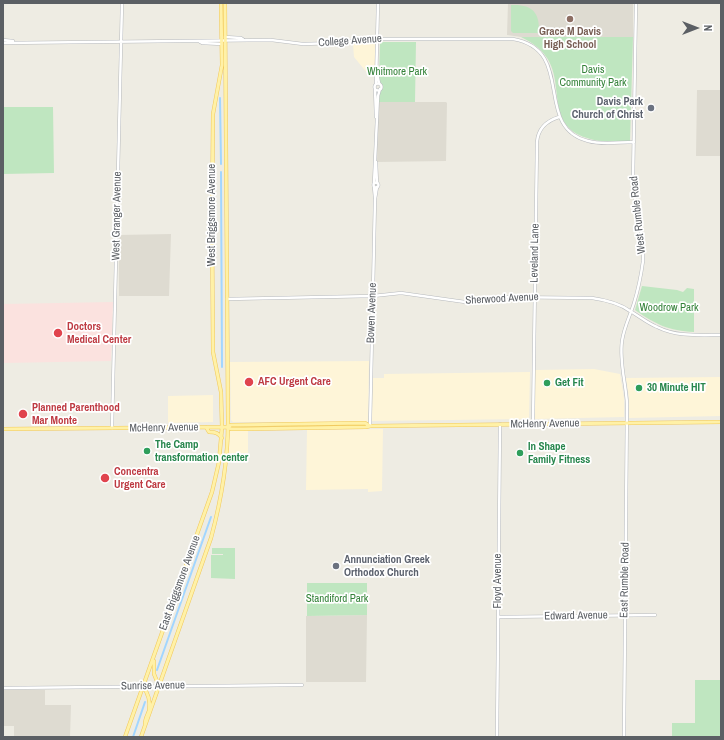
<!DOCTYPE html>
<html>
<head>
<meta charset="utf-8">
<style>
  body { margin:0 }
  #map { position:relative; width:724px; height:740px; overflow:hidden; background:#eeece3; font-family:"Archivo Narrow",sans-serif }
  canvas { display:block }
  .frame { position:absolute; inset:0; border:4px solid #5b5f64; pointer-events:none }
  .north { position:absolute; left:676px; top:8px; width:40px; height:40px; -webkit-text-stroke:3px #fff; paint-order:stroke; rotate:90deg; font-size:11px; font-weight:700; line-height:16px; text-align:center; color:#5b5f64 }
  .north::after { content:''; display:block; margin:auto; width:14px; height:18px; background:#5b5f64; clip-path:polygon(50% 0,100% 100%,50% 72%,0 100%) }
</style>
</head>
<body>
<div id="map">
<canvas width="724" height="740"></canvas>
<div class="frame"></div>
<div class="north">N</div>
</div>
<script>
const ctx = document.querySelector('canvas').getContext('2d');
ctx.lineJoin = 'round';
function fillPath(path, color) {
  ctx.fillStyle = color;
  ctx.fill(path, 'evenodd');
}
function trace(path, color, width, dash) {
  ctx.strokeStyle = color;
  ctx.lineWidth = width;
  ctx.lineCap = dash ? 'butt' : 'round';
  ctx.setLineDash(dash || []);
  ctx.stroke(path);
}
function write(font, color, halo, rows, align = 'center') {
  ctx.font = font + ' "Archivo Narrow",sans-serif';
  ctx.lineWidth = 3.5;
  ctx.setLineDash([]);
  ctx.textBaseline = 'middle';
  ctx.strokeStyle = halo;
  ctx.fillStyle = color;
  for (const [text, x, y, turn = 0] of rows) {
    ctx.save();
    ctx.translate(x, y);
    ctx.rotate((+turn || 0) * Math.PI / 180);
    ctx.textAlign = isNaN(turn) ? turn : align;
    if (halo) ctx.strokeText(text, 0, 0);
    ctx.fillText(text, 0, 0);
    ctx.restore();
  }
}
const commercial = new Path2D(`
  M376,40L375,74H368L354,57L353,44Z
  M369,361L368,422H233L231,420L230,362Z
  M594,369L620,374L624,398V417L534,419L535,370Z
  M530,372L529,419L372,421L373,378H384V374Z
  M721,377V416L629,418V398L626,378Z
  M213,395V422L168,423V396Z
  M383,429L382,491L368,492V489L306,490L307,430Z
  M248,430V453H228L230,431Z`);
const education = new Path2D(`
  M508,3H633V37H521L507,35Z
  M697,90H721V156H696Z
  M378,102H446L447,103L446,161L377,162Z
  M171,234L169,296H119V235Z
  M367,615L366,682H306V616Z
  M3,690H45V705H71L70,737H14V726H3Z`);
const medical = new Path2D(`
  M113,302L111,361L3,363V304Z`);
const green = new Path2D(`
  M511,5C532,4 540,12 539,33H513L511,31Z
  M521,37H633L630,141C616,141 601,143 587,138C545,125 565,85 547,58C541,48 531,42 521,37Z
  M380,42H416L415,102H379L380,92L382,88L379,78Z
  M3,107H53L54,173L3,174Z
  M642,286L677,290L683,292L687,288L694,289V332C669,331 655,324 635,310Z
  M212,548H235V579L211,578V555H223V554H212Z
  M307,583H367V615L307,616Z
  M695,680H721V737H672V723H695Z`);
const canal = new Path2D(`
  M220,98L221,164
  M221,172L222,367
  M157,670L211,517
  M133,737L145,702`);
const minor = new Path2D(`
  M225,37L241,38L244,40
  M3,40L13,41
  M200,42L202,43L222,44
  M3,43L271,40L303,44L335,43L366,39H513C577,50 532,127 588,141C602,145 619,142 634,142
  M377,73L379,83
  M374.5 87a3.5 3.5 0 1 1 7 0a3.5 3.5 0 1 1-7 0Z
  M376,84L378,3
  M375,89L376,117
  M376,162L377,183
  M373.5 185a2.5 2.5 0 1 1 5 0a2.5 2.5 0 1 1-5 0Z
  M374,183L378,96L380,89
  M374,187L375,198
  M227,299L373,296L401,293L465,302L500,297L592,298C606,300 619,303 630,311C639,316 647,323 657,327C677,337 699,335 721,335
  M533,424L537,142C538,129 546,121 559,117
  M370,426L375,199L377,187
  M112,428L122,3
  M498,617L655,615
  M3,688L302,685
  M497,737L500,424
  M624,737L627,404C626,383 619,362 622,341C624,327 630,316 634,303C638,290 641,276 643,261C645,234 634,208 633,180L636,3`);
const major = new Path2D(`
  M206,427L209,432C216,432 218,433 222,438
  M228,427L231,429H243L366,427L370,426L721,422
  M3,429L228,427L231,425L365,423L370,426
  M154,661V674L159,686
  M143,686C148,694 151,701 149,711C147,716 145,719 145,724
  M125,737L212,492L219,462L222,427L221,392L213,352L212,223L213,114L222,65L221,3
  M141,737L211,538C221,501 228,460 228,421L225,3`);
const markers = [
  [570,19,4,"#8d6e63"],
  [651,108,4,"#6b7280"],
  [58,333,5,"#e0444e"],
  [249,382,5,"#e0444e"],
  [547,383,4,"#2e9e5b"],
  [639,388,4,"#2e9e5b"],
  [23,414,5,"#e0444e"],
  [147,451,4,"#2e9e5b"],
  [520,453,4,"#2e9e5b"],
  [105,478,5,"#e0444e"],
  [336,566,4,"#6b7280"]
];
const educationNames = [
  ["Grace M Davis",570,32],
  ["High School",570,45]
];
const streetNames = [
  ["College Avenue",350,41,-4],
  ["West Briggsmore Avenue",212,215,-90],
  ["West Rumble Road",638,215,-96],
  ["West Granger Avenue",117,216,-89],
  ["Leveland Lane",535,253,-89],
  ["Sherwood Avenue",502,299,-3],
  ["Bowen Avenue",372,313,-88],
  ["McHenry Avenue",545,424,-1],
  ["McHenry Avenue",164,428,-1],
  ["East Rumble Road",625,580,-89],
  ["Floyd Avenue",498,581,-90],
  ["East Briggsmore Avenue",180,583,-70],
  ["Edward Avenue",576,616,-1],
  ["Sunrise Avenue",153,686,-1]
];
const parkNames = [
  ["Davis",593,70],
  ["Community Park",593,83],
  ["Whitmore Park",397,72],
  ["Woodrow Park",669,308],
  ["Standiford Park",337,599]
];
const worshipNames = [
  ["Davis Park",643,102],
  ["Church of Christ",643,115],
  ["Annunciation Greek",344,560,"left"],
  ["Orthodox Church",344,573,"left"]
];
const healthNames = [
  ["Doctors",67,327],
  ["Medical Center",67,340],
  ["AFC Urgent Care",258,382],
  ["Planned Parenthood",32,408],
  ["Mar Monte",32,421],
  ["Concentra",114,472],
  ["Urgent Care",114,485]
];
const leisureNames = [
  ["Get Fit",555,383],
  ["30 Minute HIT",647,388],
  ["The Camp",155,445],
  ["transformation center",155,458],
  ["In Shape",528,447],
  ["Family Fitness",528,460]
];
fillPath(commercial, '#fef5d8');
fillPath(education, '#dedbd1');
fillPath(medical, '#fbe2df');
fillPath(green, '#bfe6c0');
trace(canal, '#a2d6ff', 2);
trace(minor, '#b6b9bd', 3.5);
trace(major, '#f1c859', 4);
trace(minor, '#fff', 2.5);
trace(major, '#fff1a7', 3);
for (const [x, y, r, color] of markers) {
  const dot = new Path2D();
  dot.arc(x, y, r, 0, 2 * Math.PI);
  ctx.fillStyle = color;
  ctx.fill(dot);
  trace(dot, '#fff', 1.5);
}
write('bold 11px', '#785e54', '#fff', educationNames);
write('11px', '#5b5f64', '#fff', streetNames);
write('11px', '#348239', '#fff', parkNames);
write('bold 11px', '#5b616d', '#fff', worshipNames, 'right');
write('bold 11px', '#be3a42', '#fff', healthNames, 'left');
write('bold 11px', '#27864d', '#fff', leisureNames, 'left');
</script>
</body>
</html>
